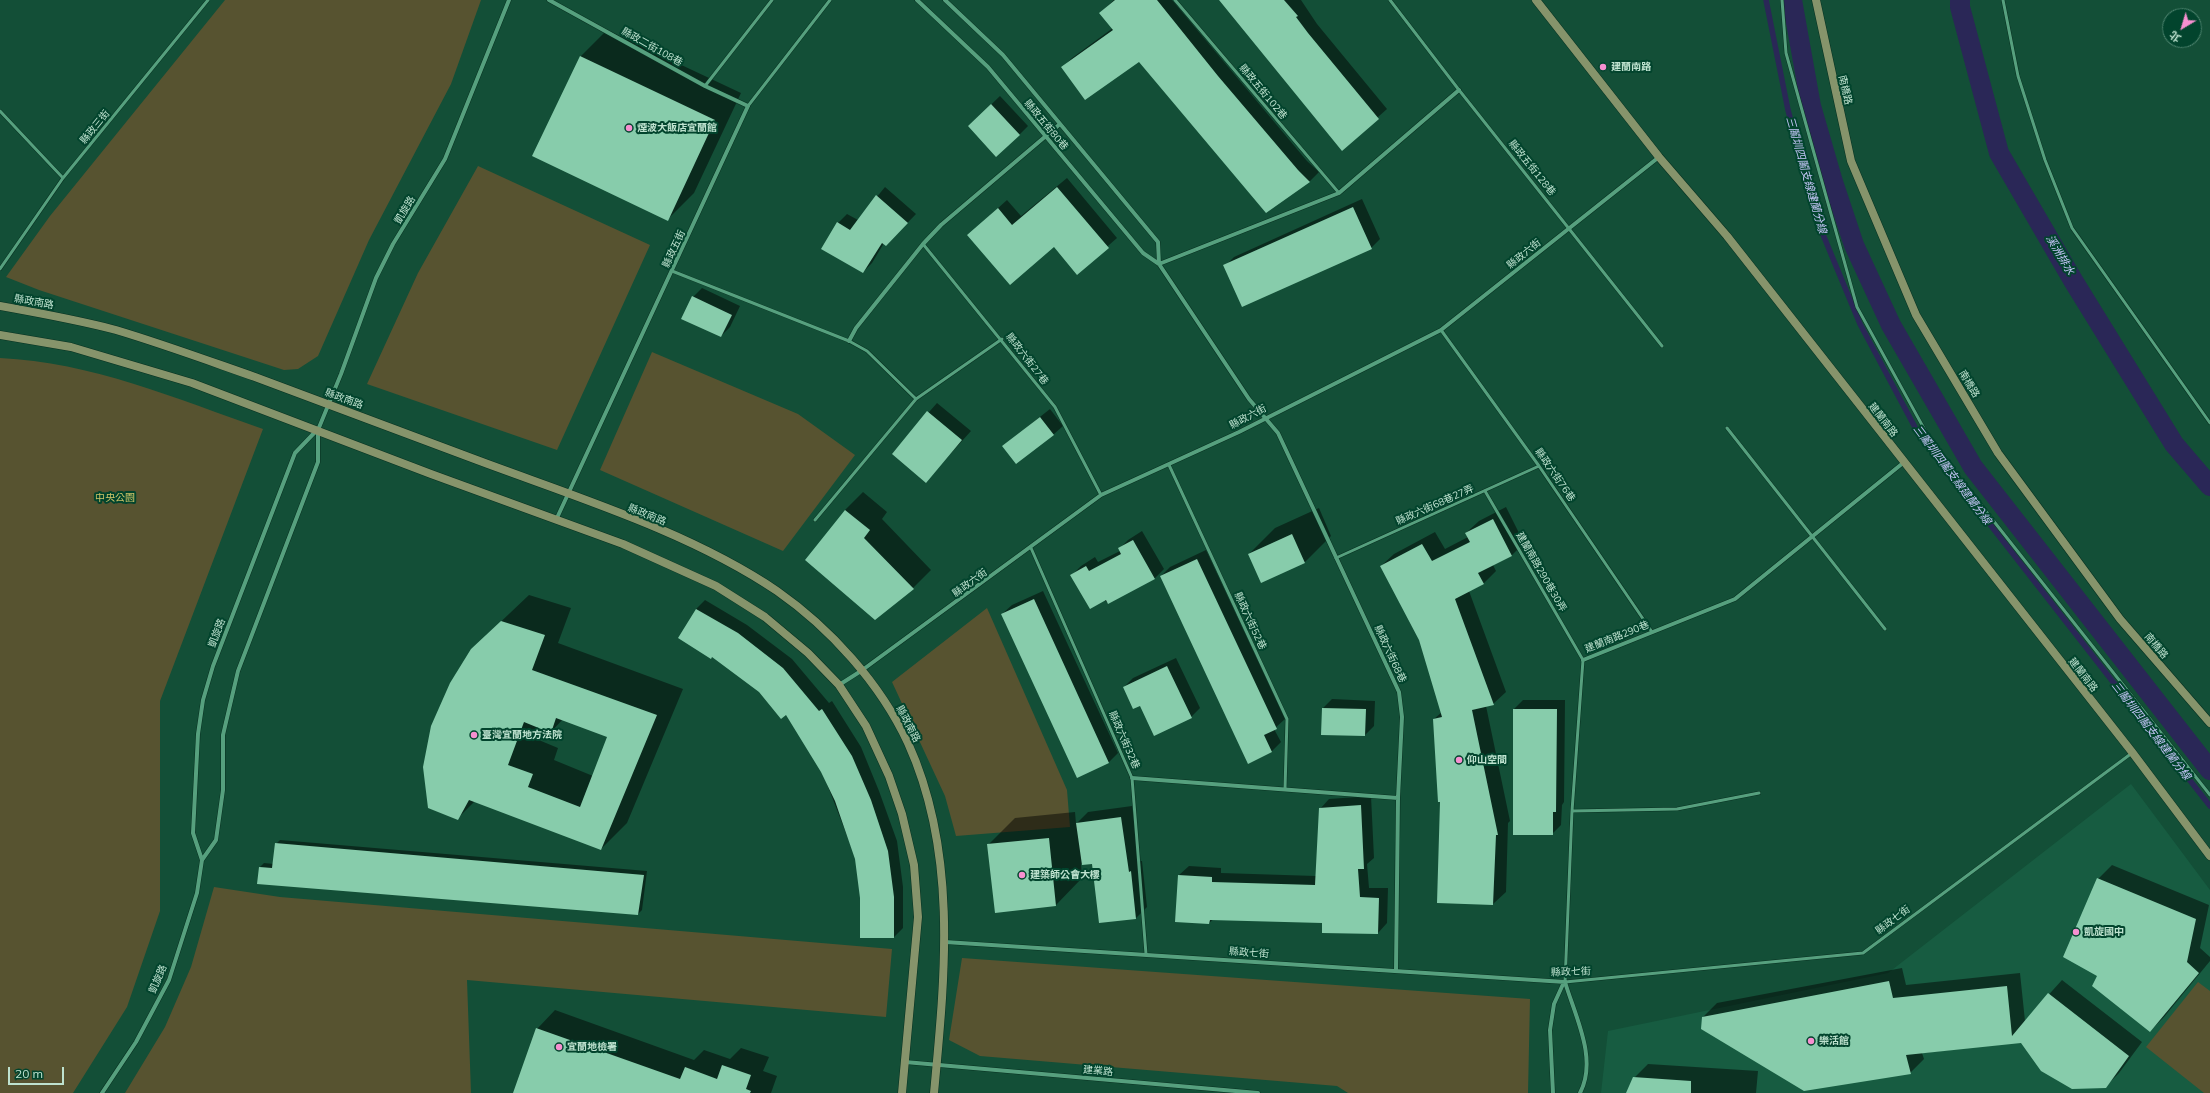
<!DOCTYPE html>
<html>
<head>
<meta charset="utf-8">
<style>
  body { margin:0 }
  #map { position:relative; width:2210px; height:1093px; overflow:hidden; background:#134f37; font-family:Mulish,"Noto Sans TC",sans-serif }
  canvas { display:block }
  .north { position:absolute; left:2162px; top:8px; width:40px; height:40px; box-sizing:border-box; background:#02442d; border:1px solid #4d836e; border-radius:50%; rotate:218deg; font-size:11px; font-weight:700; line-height:16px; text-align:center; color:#bee2cf }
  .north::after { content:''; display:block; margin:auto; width:14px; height:18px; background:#f690d0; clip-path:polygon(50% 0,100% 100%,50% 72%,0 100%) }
  .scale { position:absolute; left:8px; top:1067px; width:56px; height:18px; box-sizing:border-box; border:2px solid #bee2cf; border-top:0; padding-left:5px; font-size:12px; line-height:14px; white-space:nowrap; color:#bee2cf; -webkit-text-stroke:3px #02442d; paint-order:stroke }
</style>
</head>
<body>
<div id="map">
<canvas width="2210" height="1093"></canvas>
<div class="north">北</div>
<div class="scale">20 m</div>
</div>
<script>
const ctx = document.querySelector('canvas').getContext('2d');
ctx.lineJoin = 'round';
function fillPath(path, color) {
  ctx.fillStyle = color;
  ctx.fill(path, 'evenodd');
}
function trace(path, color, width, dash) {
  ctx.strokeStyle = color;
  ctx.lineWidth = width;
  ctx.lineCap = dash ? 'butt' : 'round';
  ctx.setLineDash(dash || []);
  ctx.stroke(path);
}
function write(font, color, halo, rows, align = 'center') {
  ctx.font = font + ' Mulish,"Noto Sans TC",sans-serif';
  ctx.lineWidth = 4;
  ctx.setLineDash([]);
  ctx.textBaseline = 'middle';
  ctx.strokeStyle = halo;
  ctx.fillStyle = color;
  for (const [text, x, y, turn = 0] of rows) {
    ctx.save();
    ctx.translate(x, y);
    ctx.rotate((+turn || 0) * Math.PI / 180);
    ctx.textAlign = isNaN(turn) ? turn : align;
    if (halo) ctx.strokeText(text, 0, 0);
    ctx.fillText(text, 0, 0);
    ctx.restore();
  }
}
const built = new Path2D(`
  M2131,784L2210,890V1093H1601L1608,1031L1888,973Z`);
const green = new Path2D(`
  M225,0H481L451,84L369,240L318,356L298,369L284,370L39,290L6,277L50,216Z
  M478,166L650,245L557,450L367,384L418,273Z
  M652,352L798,414L855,455L783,551L600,470Z
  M0,358C91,362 177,399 263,429L160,701V911L127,1007L73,1093H0Z
  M987,608L1067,790L1070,827L956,836L945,796L892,682Z
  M214,887L280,897L892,949L886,1017L467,980L471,1093H125L165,1027L191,967Z
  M962,958L1530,999L1528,1093H1348L1337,1086L980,1056L949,1040Z
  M2198,982L2210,991V1093H2204L2146,1047Z`);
const shadow = new Path2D(`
  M1114,0H1172L1307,161L1319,172L1310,181L1266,212L1139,60L1063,67L1072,58L1113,28L1100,13Z
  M1225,0H1301L1317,24L1387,109L1342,149Z
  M607,30L741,93L694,193L668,219L534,156L581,56Z
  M1000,96L1028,126L1019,135L969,126Z
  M1067,178L1117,238L1077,273L1054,246L977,227L1007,200L1021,216Z
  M885,187L916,214L886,245L884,243L872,263L863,272L838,223L847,214L858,220Z
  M1362,199L1380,239L1371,248L1225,266L1234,257Z
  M702,288L740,306L730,327L721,336L693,297Z
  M937,403L971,431L926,481L893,453Z
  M1050,409L1063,426L1054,434L1003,446Z
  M863,492L887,512L882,519L931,570L913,588L875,618L845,510Z
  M1506,507L1524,543L1511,556L1493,565L1496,571L1483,584L1469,591L1506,692L1493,704L1486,706L1510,821L1508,823L1506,892L1493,904L1441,801L1434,719L1442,712L1420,640L1381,566L1394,554L1435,532L1445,549L1468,537L1466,533L1479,521Z
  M1319,508L1331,536L1305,562L1249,554L1275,528Z
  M1142,531L1164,569L1155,578L1108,603L1072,575L1081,566L1095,557L1098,562L1120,551L1119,549L1128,540Z
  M1206,550L1285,719L1274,729L1281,742L1272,751L1248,762L1161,576L1170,567Z
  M1043,591L1118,753L1109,762L1077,776L1002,614L1012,605Z
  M529,595L571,608L558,643L683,689L627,823L601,849L475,801L457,819L472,649ZM563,719L608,736L593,776L554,760L558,748L534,738L538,727L551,732Z
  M705,600L747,625L792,659L829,703L832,701L861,747L879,791L897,841L903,887V928L894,937L861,898L856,859L822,771L786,714L696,609Z
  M1176,658L1200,708L1191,717L1140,705L1124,687L1133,678Z
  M1332,699L1375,701L1374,726L1365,735L1323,708Z
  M1523,700H1565L1564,802L1562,805L1561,825L1552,834L1514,709Z
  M1371,796L1374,858L1367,864L1369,888H1388L1387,923L1378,933L1323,922L1214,919L1209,923L1179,875L1189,866L1221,868V873L1316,876L1320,809L1329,799Z
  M1132,806L1140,861H1142L1147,907L1136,918L1093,863L1081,864L1082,878L1056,905L996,912L988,845L1015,818L1075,812L1076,824L1088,812Z
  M280,840L647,871L642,910L638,914L260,867L264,863L274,864L276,844Z
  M2112,865L2209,905L2200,948L2210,957V961L2164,1017L2150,1031L2099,976L2098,879Z
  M1902,968L1906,985L2020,973L2025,1021L2062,980L2142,1042L2119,1073L2105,1087L2021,1042L1922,1053L1924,1059L1910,1073L1703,1017L1717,1003Z
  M555,1010L694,1060L704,1050L730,1059L741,1048L769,1057L763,1071L777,1076L771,1093H514L537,1029Z
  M1648,1064L1758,1071L1756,1093H1628L1634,1078Z`);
const stream = new Path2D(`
  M1766,0L1788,110L1817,220L1860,324L1917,431L2210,806`);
const canal = new Path2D(`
  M1792,0L1811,106L1833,182L1854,245L1891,325L1973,467L2210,770
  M1960,0V7L1999,153L2074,282L2174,444L2210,486`);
const building = new Path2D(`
  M1115,0H1157L1218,76L1298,170L1310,182L1266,213L1139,62L1085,100L1061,67L1113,30L1099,13Z
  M1219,0H1284L1298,16L1296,17L1308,33L1379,119L1342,151Z
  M580,56L715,120L668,221L532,156Z
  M991,104L1020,135L996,157L968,126Z
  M1057,187L1109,248L1077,275L1054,247L1010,285L967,235L998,208L1012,225Z
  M876,195L908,223L886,246L882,243L863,273L821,249L837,222L850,230Z
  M1353,207L1372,249L1242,307L1223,265Z
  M692,296L732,315L721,337L681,319Z
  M927,411L962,440L926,483L892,454Z
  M1040,417L1054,435L1016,464L1002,446Z
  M845,510L870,530L864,538L914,589L875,620L805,560Z
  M1493,519L1512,556L1478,573L1484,584L1455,599L1494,705L1472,710L1498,835H1496L1493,905L1437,903L1440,802H1438L1433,719L1442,717L1419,640L1380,566L1422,544L1432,561L1470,542L1465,533Z
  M1292,534L1305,563L1261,583L1248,554Z
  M1133,540L1155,579L1108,604L1106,600L1090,609L1070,575L1086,566L1089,571L1121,554L1118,548Z
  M1197,559L1277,729L1264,735L1272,752L1248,764L1160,576Z
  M1034,599L1109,763L1077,778L1001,614Z
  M696,609L738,633L783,668L819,711L822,709L852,756L871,800L888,851L894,897V938H860V898L855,859L835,801L821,772L786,715L781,719L759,692L712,657L711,659L678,638Z
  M501,621L545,635L532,670L657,715L601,850L469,800L458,820L428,808L423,767L431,726L450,683L471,649ZM556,718L607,737L580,807L528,787L533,774L508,765L524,722L551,733Z
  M1167,666L1192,718L1154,736L1140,706L1133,709L1123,687Z
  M1322,708L1366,709L1365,736L1321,735Z
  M1513,709H1557L1556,812H1553V835H1513Z
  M1361,805L1364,869H1358L1360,897L1379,898L1378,934L1322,933V923L1210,920L1209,924L1175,922L1178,875L1212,877V882L1315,885L1319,808Z
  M1121,817L1129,872L1131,871L1136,919L1099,923L1092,864L1082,865L1076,823Z
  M1049,838L1056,906L995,913L987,844Z
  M275,843L644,875L638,915L257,884L259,867L272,868Z
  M2097,878L2196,919L2187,962L2199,973L2150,1032L2092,986L2097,976L2063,957Z
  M1889,981L1893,998L2007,986L2012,1036L2048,993L2129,1056L2106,1088L2072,1089L2041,1071L2021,1043L1906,1055L1911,1074L1804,1091L1701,1029L1702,1017Z
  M536,1028L680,1079L685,1067L717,1079L722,1065L751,1075L746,1089L751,1091L750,1093H513Z
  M1633,1077L1691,1081V1093H1626Z`);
const lane = new Path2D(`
  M1175,0L1339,193
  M1390,0L1459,90L1662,346
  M1782,0L1786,53L1857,307L1932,443L2210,795
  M2003,0L2018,76L2045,160L2072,228L2210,423
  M705,86L772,0
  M748,106L830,0
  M0,111L63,178
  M923,244L1055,407L1101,495
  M0,269L63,178L208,0
  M672,271L849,341L867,351L916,399L1002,339
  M1441,330L1539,466L1652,632
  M1727,428L1885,629
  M1169,465L1287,719L1285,789
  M1485,491L1583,660L1572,811L1565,982L1863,953L2132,753
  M815,520L916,399
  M1031,548L1132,778L1146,954
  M1336,558L1539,466
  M1572,811L1677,809L1759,793`);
const street = new Path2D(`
  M549,0L705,86L748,106L556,520
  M917,0L988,67L1143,253L1159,264L1249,399L1278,433L1399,692L1402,717L1398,798L1396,970
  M945,0L1003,55L1158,242L1159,264
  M1159,264L1339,193L1459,90
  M849,341L856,328L923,244L941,225L1060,124
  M1583,660L1735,599L1903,463
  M839,685L861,671L1101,495L1239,432L1441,330L1659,157
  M1132,778L1398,798
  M202,860L193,833L198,734L203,700L213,666L295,453L317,430
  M945,942L1565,982
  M1565,982C1575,1016 1598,1059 1580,1093
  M905,1062L1258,1093
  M102,1093L136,1042L169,980L197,893L202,860L216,840L223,790V735L238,671L318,462V430L341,374L376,278L393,244L445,159L509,0
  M1553,1093L1550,1030L1554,1004L1564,982`);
const secondary = new Path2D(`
  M1536,0L1659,157L1727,236L2132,752L2210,856
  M1816,0L1851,161L1916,315L1998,453L2120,619L2210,723
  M0,306C39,313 78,320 116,330C163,344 209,361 255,377C329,404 403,432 477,460C576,497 690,532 777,591C830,628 880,683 908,743C958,853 945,976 934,1093
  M0,335L71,347L192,383L431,474L623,544L716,586L765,617L808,653L839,685L866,726L889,776L902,814L914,865L918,917L902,1093`);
const markers = [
  [1603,67,4,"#f690d0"],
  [629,128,4,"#f690d0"],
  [474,735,4,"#f690d0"],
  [1459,760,4,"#f690d0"],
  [1022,875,4,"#f690d0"],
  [2076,932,4,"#f690d0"],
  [1811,1041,4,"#f690d0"],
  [559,1047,4,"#f690d0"]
];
const streetNames = [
  ["縣政二街108巷",652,47,29],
  ["南橋路",1845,90,77],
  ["縣政五街102巷",1263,92,50],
  ["縣政五街80巷",1046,125,50],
  ["縣政三街",95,127,-51],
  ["縣政五街128巷",1532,168,51],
  ["凱旋路",405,210,-59],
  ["縣政五街",674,249,-65],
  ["縣政六街",1524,254,-39],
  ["縣政南路",34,302,10],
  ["縣政六街27巷",1027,359,52],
  ["南橋路",1969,384,59],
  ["縣政南路",344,399,20],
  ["縣政六街",1248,417,-28],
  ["建蘭南路",1883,420,52],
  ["縣政六街76巷",1555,475,55],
  ["縣政六街68巷27弄",1435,505,-24],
  ["縣政南路",647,515,22],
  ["建蘭南路290巷30弄",1541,572,60],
  ["縣政六街",970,583,-36],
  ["縣政六街52巷",1250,621,65],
  ["凱旋路",217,633,-69],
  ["建蘭南路290巷",1617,637,-22],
  ["南橋路",2156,646,50],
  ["縣政六街68巷",1390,654,65],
  ["建蘭南路",2083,675,52],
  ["縣政南路",908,724,62],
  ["縣政六街32巷",1124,740,66],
  ["縣政七街",1893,920,-37],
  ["縣政七街",1249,953,4],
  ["縣政七街",1571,972,-2],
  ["凱旋路",158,979,-66],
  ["建業路",1098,1071,5]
];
const poiNames = [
  ["建蘭南路",1611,67],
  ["煙波大飯店宜蘭館",637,128],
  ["臺灣宜蘭地方法院",482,735],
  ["仰山空間",1467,760],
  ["建築師公會大樓",1030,875],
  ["凱旋國中",2084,932],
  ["樂活館",1819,1041],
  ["宜蘭地檢署",567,1047]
];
const parkNames = [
  ["中央公園",115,498]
];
const waterNames = [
  ["三鬮圳四鬮支線建蘭分線",1806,175,74],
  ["溪洲排水",2060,255,59],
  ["三鬮圳四鬮支線建蘭分線",1952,475,53],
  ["三鬮圳四鬮支線建蘭分線",2151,731,52]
];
fillPath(built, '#175c41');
fillPath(green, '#575330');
fillPath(shadow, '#0007');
trace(stream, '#2a2757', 5.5);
trace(canal, '#2a2757', 20);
fillPath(building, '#87ccab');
trace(lane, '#083121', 4);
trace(street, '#083121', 5);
trace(secondary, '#083121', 9);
trace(lane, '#56a07e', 3);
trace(street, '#56a07e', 4);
trace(secondary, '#86946b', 8);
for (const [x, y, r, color] of markers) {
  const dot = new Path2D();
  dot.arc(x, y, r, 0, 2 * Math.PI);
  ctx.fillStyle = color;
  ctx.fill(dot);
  trace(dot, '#02442d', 1.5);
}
write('10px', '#bee2cf', '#02442d', streetNames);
write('bold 10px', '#bee2cf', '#02442d', poiNames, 'left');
write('10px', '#cfc468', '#02442d', parkNames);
write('italic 11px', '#c3c5f6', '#02442d', waterNames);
</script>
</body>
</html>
